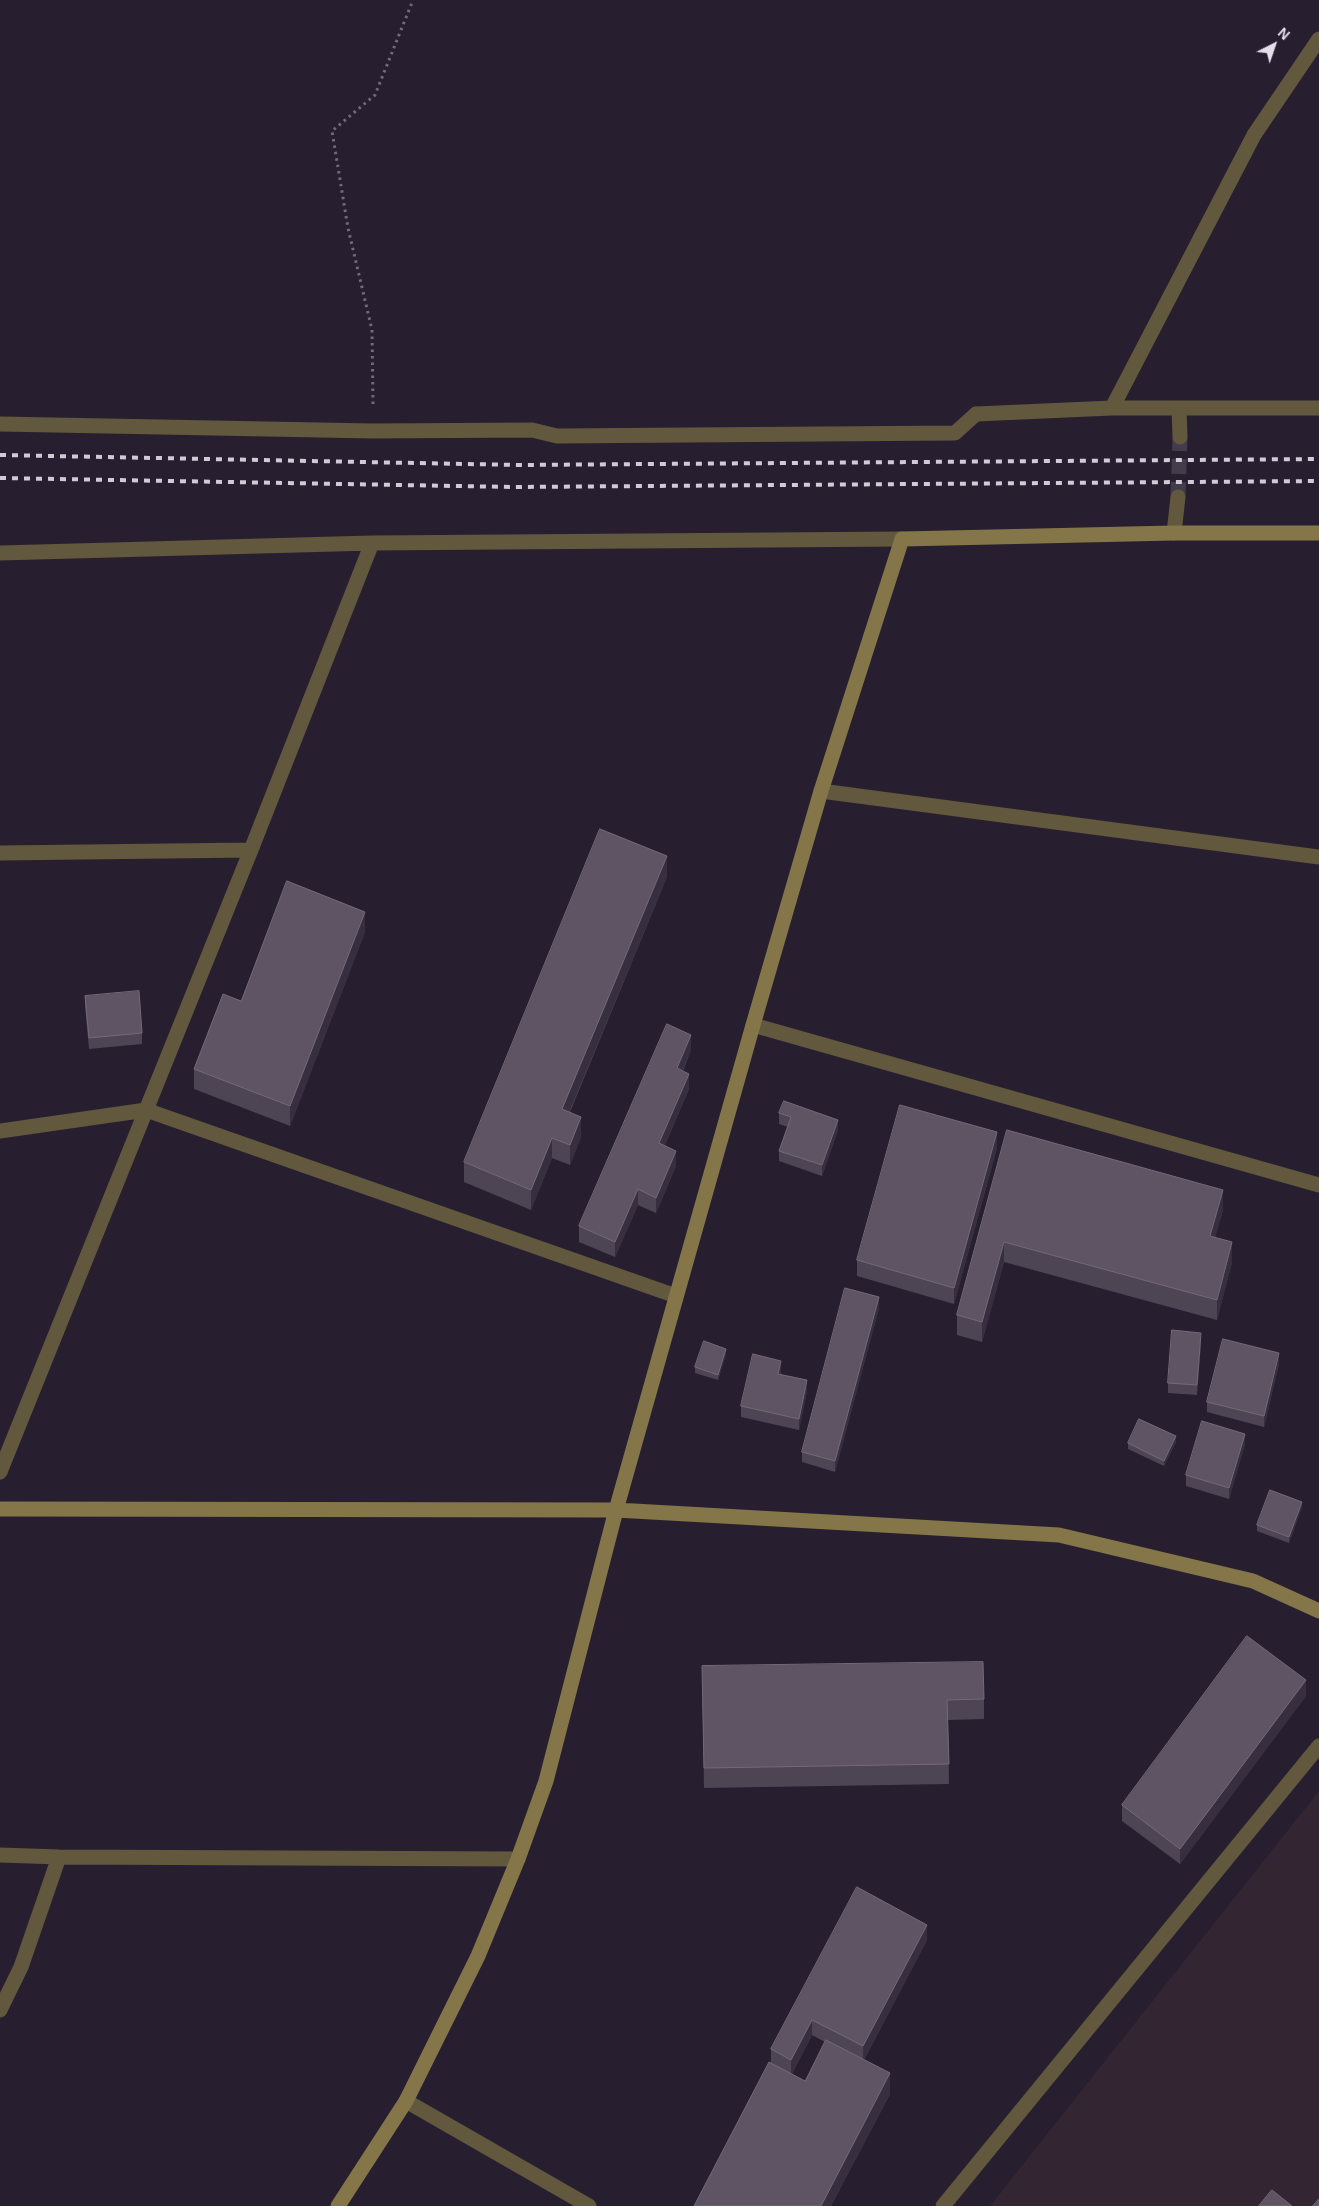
<!DOCTYPE html>
<html>
<head>
<meta charset="utf-8">
<style>
  body { margin:0 }
  #map { position:relative; width:1319px; height:2206px; overflow:hidden; background:#271f2f; font-family:Arial,sans-serif }
  canvas { display:block }
  .north { position:absolute; left:1249px; top:20px; width:50px; height:50px; -webkit-text-stroke:4px #271f2f; paint-order:stroke; rotate:41deg; font-size:14px; font-weight:700; line-height:20px; text-align:center; color:#e4dfea }
  .north::after { content:''; display:block; margin:auto; width:18px; height:22px; background:#e4dfea; clip-path:polygon(50% 0,100% 100%,50% 72%,0 100%) }
</style>
</head>
<body>
<div id="map">
<canvas width="1319" height="2206"></canvas>
<div class="north">N</div>
</div>
<script>
const ctx = document.querySelector('canvas').getContext('2d');
ctx.lineJoin = 'round';
function fillPath(path, color) {
  ctx.fillStyle = color;
  ctx.fill(path, 'evenodd');
}
function trace(path, color, width, dash) {
  ctx.strokeStyle = color;
  ctx.lineWidth = width;
  ctx.lineCap = dash ? 'butt' : 'round';
  ctx.setLineDash(dash || []);
  ctx.stroke(path);
}
const industrial = new Path2D(`
  M1319,1791V2206H990Z`);
const streetTunnel = new Path2D(`
  M1178,497L1180,437`);
const path = new Path2D(`
  M373,404L372,330L348,228L332,131L375,95L413,0`);
const lane = new Path2D(`
  M0,424L373,431L532,430L557,436L955,433L976,414`);
const street = new Path2D(`
  M1319,39L1254,135L1112,408H1319
  M1179,408L1180,437
  M976,414L1112,408
  M1174,533L1178,497
  M0,553L372,543L902,539
  M821,791L1319,857
  M0,853L251,850
  M753,1025L1319,1185
  M0,1131L146,1110L676,1296
  M0,1472L251,850L372,543
  M0,1855L59,1857L518,1859
  M0,2010L21,1967L59,1857
  M406,2101L589,2206
  M943,2206L1319,1746`);
const secondary = new Path2D(`
  M0,1509L616,1510L1059,1535L1253,1581L1319,1611
  M338,2206L406,2101L478,1956L518,1859L546,1781L616,1510L753,1025L821,791L902,539L1174,533H1319`);
const rail = new Path2D(`
  M0,455L519,465L1319,459
  M0,478L514,487L1319,481`);
const wall = new Path2D(`
  M667,877L570,1112L581,1137L570,1165L552,1158L531,1210L464,1182V1162Z
  M365,932L290,1126L194,1089V1069L241,1001Z
  M85,996L142,1033V1044L89,1049L85,1006Z
  M691,1050L683,1071L689,1089L665,1145L676,1166L656,1213L638,1205L615,1257L579,1242V1226Z
  M779,1113L838,1130L822,1176L779,1161V1151L788,1127L779,1124Z
  M1007,1130L1223,1210L1215,1237L1232,1262L1217,1320L1004,1262L982,1342L957,1335V1315Z
  M997,1148L954,1304L857,1276V1260Z
  M879,1308L835,1472L802,1462V1452Z
  M1201,1343L1197,1395L1168,1393V1383Z
  M726,1354L718,1380L695,1373V1367Z
  M1279,1364L1264,1427L1207,1412V1402Z
  M781,1372V1374L807,1391L799,1430L741,1417V1406Z
  M1176,1442L1164,1466L1128,1449V1443Z
  M1245,1444L1229,1499L1186,1486V1475Z
  M1302,1507L1289,1543L1257,1531V1525Z
  M702,1666L984,1699V1719L948,1720L949,1784L704,1788Z
  M1306,1696L1180,1864L1122,1821V1805Z
  M927,1940L864,2060L890,2094L831,2206H694L771,2062V2049ZM812,2035L825,2042L805,2081L792,2074Z`);
const shadedWall = new Path2D(`
  M667,856V877L562,1129V1109Z
  M365,912V932L290,1126V1106Z
  M691,1035V1050L677,1084V1068Z
  M689,1074V1089L659,1159V1143Z
  M581,1117V1137L570,1165V1145Z
  M838,1120V1130L822,1176V1165Z
  M997,1132V1148L954,1304V1288Z
  M552,1138V1158L531,1210V1190Z
  M676,1151V1166L656,1213V1198Z
  M638,1189V1205L615,1257V1242Z
  M1223,1190V1210L1210,1256V1236Z
  M1004,1242V1262L982,1342V1322Z
  M1232,1242V1262L1217,1320V1300Z
  M879,1297V1308L835,1472V1461Z
  M1201,1333V1343L1197,1395V1385Z
  M726,1349V1354L718,1380V1375Z
  M1279,1353V1364L1264,1427V1416Z
  M781,1361V1372L778,1384V1374Z
  M807,1380V1391L799,1430V1419Z
  M1245,1434V1444L1229,1499V1488Z
  M1176,1436V1442L1164,1466V1461Z
  M1302,1502V1507L1289,1543V1537Z
  M1306,1680V1696L1180,1864V1849Z
  M927,1925V1940L863,2062V2046Z
  M812,2020V2035L791,2076V2060Z
  M890,2073V2094L831,2206H821Z`);
const building = new Path2D(`
  M600,829L667,856L562,1109L581,1117L570,1145L552,1138L531,1190L464,1162Z
  M287,881L365,912L290,1106L194,1069L223,994L241,1001Z
  M139,991L142,1033L89,1038L85,996Z
  M667,1024L691,1035L677,1068L689,1074L659,1143L676,1151L656,1198L638,1189L615,1242L579,1226Z
  M784,1101L838,1120L822,1165L779,1151L791,1117L779,1113Z
  M900,1105L997,1132L954,1288L857,1260Z
  M1007,1130L1223,1190L1210,1236L1232,1242L1217,1300L1004,1242L982,1322L957,1315Z
  M845,1288L879,1297L835,1461L802,1452Z
  M1172,1330L1201,1333L1197,1385L1168,1383Z
  M1223,1339L1279,1353L1264,1416L1207,1402Z
  M704,1341L726,1349L718,1375L695,1367Z
  M753,1354L781,1361L778,1374L807,1380L799,1419L741,1406Z
  M1139,1419L1176,1436L1164,1461L1128,1443Z
  M1202,1421L1245,1434L1229,1488L1186,1475Z
  M1270,1490L1302,1502L1289,1537L1257,1525Z
  M1247,1636L1306,1680L1180,1849L1122,1805Z
  M983,1662L984,1699L947,1700L949,1764L704,1768L702,1666Z
  M857,1887L927,1925L863,2046L812,2020L791,2060L771,2049Z
  M826,2040L890,2073L821,2206H694L769,2062L805,2081Z
  M1272,2190L1292,2206H1259Z
  M1319,2199V2206H1313Z`);
fillPath(industrial, '#332531');
trace(streetTunnel, '#433c4b', 15, [15, 8]);
trace(path, '#716a78', 3, [2.5, 4]);
trace(lane, '#61583d', 15);
trace(street, '#61583d', 15);
trace(secondary, '#847649', 15);
trace(rail, '#d1cbd7', 4, [6, 6]);
fillPath(wall, '#4d4454');
fillPath(shadedWall, '#372e3f');
fillPath(building, '#5e5464');
trace(building, '#736a79', 1);
</script>
</body>
</html>
